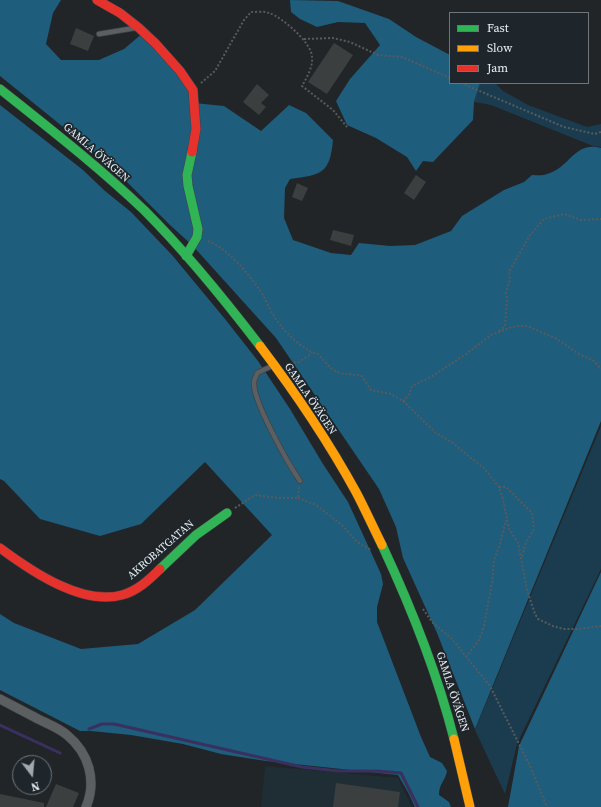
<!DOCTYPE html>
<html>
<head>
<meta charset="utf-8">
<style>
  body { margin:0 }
  #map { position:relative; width:601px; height:807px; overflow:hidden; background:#212528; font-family:"Source Serif 4",serif }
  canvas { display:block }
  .legend { position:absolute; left:449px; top:12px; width:140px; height:72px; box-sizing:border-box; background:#1e262b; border:1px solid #6f767b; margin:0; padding:5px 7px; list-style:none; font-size:12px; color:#e9eff2 }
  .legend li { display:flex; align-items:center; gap:8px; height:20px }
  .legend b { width:20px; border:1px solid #6f767b }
  .north { position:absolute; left:12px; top:755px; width:40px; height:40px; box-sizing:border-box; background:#1e262b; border:1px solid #6f767b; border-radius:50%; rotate:164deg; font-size:11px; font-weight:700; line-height:16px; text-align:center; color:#e9eff2 }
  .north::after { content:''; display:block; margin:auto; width:14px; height:18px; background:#a3a8ab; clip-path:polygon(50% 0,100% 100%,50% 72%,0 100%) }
</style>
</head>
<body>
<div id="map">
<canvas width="601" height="807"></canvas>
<ul class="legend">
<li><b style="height:5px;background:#30b455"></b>Fast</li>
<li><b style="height:5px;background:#ff9f0a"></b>Slow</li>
<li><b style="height:5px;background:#e5322d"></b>Jam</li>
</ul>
<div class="north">N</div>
</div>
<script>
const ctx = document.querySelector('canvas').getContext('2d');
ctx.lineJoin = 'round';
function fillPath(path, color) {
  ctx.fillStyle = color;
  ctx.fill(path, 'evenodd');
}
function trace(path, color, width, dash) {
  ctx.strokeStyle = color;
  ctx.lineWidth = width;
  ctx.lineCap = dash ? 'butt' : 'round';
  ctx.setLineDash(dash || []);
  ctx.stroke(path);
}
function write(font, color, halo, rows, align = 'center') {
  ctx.font = font + ' "Source Serif 4",serif';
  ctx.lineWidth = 3.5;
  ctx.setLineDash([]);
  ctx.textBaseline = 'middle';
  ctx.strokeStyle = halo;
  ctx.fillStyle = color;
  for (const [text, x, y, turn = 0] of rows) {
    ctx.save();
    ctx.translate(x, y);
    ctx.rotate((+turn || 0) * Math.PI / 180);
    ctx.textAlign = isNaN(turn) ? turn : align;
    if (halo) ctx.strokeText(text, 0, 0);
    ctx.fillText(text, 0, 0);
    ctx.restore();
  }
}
const built = new Path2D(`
  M265,766L398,778L412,807H261Z`);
const green = new Path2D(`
  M480,83H495L503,91L528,105L587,127L601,124V147L593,146L491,105L474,102Z
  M601,426V569L517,744L505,794L475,730Z`);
const forest = new Path2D(`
  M0,0H61L53,13L46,44L61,60H99L124,49L144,32L180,71L194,103L224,106L261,131L289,105L306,113L333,140C330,174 321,175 290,179L285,188L284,218L293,240L331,253L351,255L359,243L390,246L415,245L451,231L462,216L504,190L524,182L532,175C536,175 543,176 547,174C570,168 574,141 601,148V421L475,729L437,633L403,558L396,527L379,489L276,338L192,245L170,225L109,164L0,76Z
  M290,0L338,1L389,19L416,37L450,55V83H480L474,102L473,120L433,162L423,161L416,171L407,157L376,138L347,125L336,101L350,79L380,45L365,23L338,22L317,27L300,19L291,12Z
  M0,105L83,170L105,191L131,212L172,255L225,319L258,361L290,409L323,464L348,502L381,574L383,584L377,607V622L421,737L430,757L442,763L447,771C445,782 439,783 439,795L449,802L451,807H415L409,794L398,775L266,761L221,754L183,744L131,735L91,731H80L0,690V614L14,623L81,649L138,644L195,610L272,535L205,462L141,524L100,536L40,519L4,481L0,479Z
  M601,572V807H508L519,746Z`);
const stream = new Path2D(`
  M0,725L60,753
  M89,729L102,724H114L302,767L338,771H377L401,773L418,807`);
const building = new Path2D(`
  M76,28L94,36L88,51L70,44Z
  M334,43L353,55L327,94L308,82Z
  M257,84L269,95L261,103L266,107L259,115L243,102Z
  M416,175L426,182L414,200L404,193Z
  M297,183L308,188L302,201L292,197Z
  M333,230L354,235L351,246L330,240Z
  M336,783L400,792L398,807H333Z
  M56,784L79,793L73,807H46Z
  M0,794L44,803V807H0Z`);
const path = new Path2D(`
  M304,39L333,38L350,42L378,55L402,57L450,78
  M201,83L215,71L244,20L251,12C256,12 264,11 269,13C282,17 312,43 312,57C313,67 307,77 302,86L333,110L347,127
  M461,83L564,127L595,134L601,132
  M208,241C229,250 246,271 259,289C264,295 266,302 270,309C277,323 286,333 299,344C306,348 310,353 318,354C335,373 335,374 361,375L371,390L391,394L403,401L436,433L453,443L467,455L484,468L499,487L503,499L509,529L518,543L527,590L535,614L538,619L553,626L563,629H578L601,626
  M499,331L505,326L507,299L506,293L510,279L509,272L530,235L544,219L564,214L581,220L601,219
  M286,364L299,362L312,353
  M403,401L409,395L412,386L431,377L466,354L491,335L509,328L517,326H527L557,339L579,354L594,361L601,369
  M499,487H506L532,513L534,529L525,545L522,557
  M298,498L316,505L342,525L357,542L371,550
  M235,508L255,495L278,498H298L299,487
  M423,609L432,622L452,639L490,686L530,766L547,807
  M466,657L479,640L484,626L492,583L494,560L500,544L506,520`);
const lane = new Path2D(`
  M99,34L135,28
  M272,366L257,373C257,376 254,379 254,382C252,400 289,465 300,481`);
const street = new Path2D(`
  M0,699C13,706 25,712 38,719C48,724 59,728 67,735C89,753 97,781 86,807`);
const fast = new Path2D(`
  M0,89C49,128 99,167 144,210C186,252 224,299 260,346
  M186,256L197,237L198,229L188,186L187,175L192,152
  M382,545C411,607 437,672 454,739
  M160,569L196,535L227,513`);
const slow = new Path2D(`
  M260,346C295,392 328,441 356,492C365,509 373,527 382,545
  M454,739L470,807`);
const jam = new Path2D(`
  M97,0L120,13L139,28L156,44L180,71L193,90L196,129L192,152
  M0,548C31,571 82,606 122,595C137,591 149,580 160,569`);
const streetNames = [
  ["GAMLA ÖVÄGEN",96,153,41],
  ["GAMLA ÖVÄGEN",310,399,56],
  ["AKROBATGATAN",161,550,-41],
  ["GAMLA ÖVÄGEN",452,692,72]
];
fillPath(built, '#1f2d34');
fillPath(green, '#1b3c4f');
fillPath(forest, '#1e5d7c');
trace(stream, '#3a3060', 3);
fillPath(building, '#3b3f40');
trace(lane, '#3f4346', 6);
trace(street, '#3f4346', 10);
trace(fast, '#3f4346', 10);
trace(slow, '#3f4346', 10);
trace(jam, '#3f4346', 10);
trace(path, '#585b5e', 2, [2, 2]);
trace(lane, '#5c5f61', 4.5);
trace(street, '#5c5f61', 9);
trace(fast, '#30b455', 9);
trace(slow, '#ff9f0a', 9);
trace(jam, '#e5322d', 9);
write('11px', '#e9eff2', '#1e262b', streetNames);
</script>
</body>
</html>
